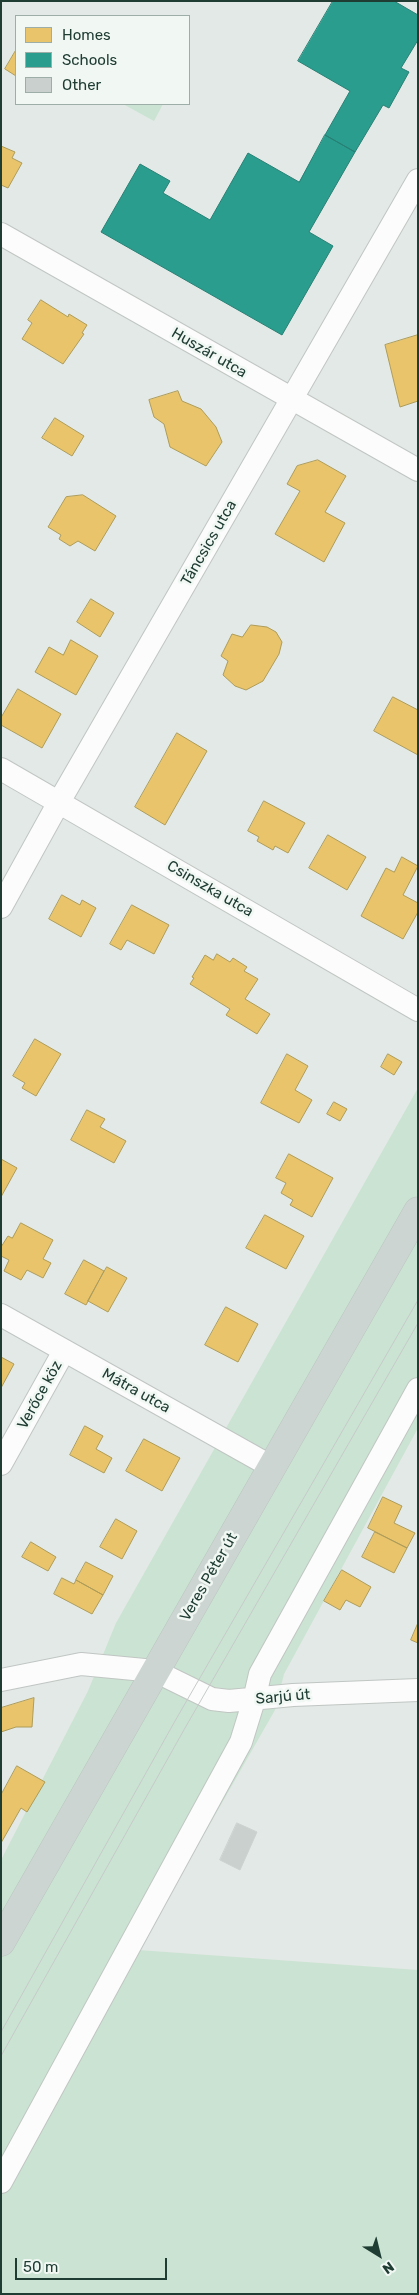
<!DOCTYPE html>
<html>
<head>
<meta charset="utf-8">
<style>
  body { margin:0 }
  #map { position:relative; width:419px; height:2295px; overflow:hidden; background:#e3e9e6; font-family:Rubik,sans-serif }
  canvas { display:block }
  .frame { position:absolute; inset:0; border:2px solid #203d34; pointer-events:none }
  .legend { position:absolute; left:15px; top:15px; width:175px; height:90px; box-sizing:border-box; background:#f1f8f4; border:1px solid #9dada7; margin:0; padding:6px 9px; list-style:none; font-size:15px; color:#203d34 }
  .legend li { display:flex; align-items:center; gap:10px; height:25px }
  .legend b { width:25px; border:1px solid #9dada7 }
  .north { position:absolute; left:354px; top:2230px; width:50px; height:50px; -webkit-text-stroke:4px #f1f8f4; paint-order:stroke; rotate:144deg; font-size:14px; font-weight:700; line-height:20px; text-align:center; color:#203d34 }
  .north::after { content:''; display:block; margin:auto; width:18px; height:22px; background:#203d34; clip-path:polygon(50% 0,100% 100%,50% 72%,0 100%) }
  .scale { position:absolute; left:15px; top:2258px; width:152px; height:22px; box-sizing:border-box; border:2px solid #203d34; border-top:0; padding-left:6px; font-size:15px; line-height:18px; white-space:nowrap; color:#203d34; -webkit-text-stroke:4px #f1f8f4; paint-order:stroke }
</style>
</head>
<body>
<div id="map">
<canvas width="419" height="2295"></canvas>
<div class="frame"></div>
<ul class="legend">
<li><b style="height:14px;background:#e9c46a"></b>Homes</li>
<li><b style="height:14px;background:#2a9d8f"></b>Schools</li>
<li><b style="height:14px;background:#cad0cd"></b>Other</li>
</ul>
<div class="north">N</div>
<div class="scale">50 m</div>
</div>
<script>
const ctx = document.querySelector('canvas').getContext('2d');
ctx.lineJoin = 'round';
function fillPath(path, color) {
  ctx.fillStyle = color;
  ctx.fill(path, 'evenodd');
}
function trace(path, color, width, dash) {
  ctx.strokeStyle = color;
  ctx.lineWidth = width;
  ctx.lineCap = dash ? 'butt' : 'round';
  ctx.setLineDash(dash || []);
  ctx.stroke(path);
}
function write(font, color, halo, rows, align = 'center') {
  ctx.font = font + ' Rubik,sans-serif';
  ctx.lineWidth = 5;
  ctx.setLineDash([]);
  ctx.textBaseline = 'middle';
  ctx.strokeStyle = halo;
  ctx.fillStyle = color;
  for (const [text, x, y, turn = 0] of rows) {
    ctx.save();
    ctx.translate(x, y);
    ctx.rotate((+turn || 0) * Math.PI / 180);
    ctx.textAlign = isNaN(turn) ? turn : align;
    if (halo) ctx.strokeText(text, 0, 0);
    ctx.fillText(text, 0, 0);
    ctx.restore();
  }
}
const green = new Path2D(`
  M123,104H163L154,121Z
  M418,1088V1428L284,1674L275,1710L138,1950L418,1970V2294H1V1860L88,1691L116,1623Z`);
const homes = new Path2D(`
  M16,50V76L5,69Z
  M1,146L15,152L12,158L22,163L8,188L1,185Z
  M41,300L68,317L69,314L87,325L82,333L84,334L63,364L22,339L32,323L28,320Z
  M418,335V401L400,407L385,345Z
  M178,391L182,401L201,409L216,427L222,442L206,466L170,447L164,424L154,417L149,400Z
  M55,418L84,436L72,456L42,438Z
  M318,460L346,476L325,512L345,523L324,562L275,534L300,491L287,484L297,466Z
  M83,495L116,516L95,551L78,541L70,546L59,539L61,535L48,527L66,497Z
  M91,599L114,613L100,637L77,622Z
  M251,625L267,627L276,632L282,642L279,654L263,681L246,690L235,686L223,675L228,661L221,656L232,634L242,637Z
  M71,640L98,656L76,695L35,672L49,647L63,655Z
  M18,689L61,714L42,748L1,725V718Z
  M393,697L418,710V755L374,731Z
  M177,733L207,751L165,825L135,807Z
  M264,801L305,823L288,853L275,846L273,850L257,841L259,837L248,831Z
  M328,835L366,857L347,890L309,868Z
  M402,857L418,866L403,895L418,903V912L403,939L361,916L386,868L394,872Z
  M62,895L80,905L82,900L96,908L81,937L49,919Z
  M132,905L169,925L154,954L127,940L121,950L110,944Z
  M217,954L230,962L233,958L247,967L244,971L258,979L245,999L270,1014L257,1034L226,1015L230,1009L190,984L194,978L192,977L205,955L213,960Z
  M35,1039L61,1054L36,1096L22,1088L25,1083L13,1076Z
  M287,1054L308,1066L295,1090L312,1100L299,1123L261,1103Z
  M388,1054L402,1062L394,1075L381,1067Z
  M334,1102L347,1109L340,1121L327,1114Z
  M87,1110L105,1119L100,1127L126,1141L114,1163L71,1140Z
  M289,1154L333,1178L312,1217L290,1205L293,1200L281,1193L286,1183L276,1178Z
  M1,1159L17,1168L1,1197Z
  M265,1215L304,1236L286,1269L246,1248Z
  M21,1223L53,1240L43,1259L51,1263L43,1278L27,1270L21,1280L4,1271L9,1260L1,1256V1247L8,1236L12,1238Z
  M84,1260L104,1271L86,1305L65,1294Z
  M107,1267L127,1278L108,1312L88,1301Z
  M226,1307L258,1324L238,1362L205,1345Z
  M1,1357L14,1364L1,1388Z
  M85,1426L103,1436L96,1449L112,1458L104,1473L70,1455Z
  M144,1439L180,1458L162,1491L126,1471Z
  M383,1497L402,1506L394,1523L415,1533L407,1548L368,1528Z
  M116,1519L137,1531L122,1559L100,1547Z
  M375,1532L407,1548L394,1573L362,1557Z
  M31,1542L56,1557L48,1571L22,1557Z
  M86,1562L113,1576L103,1595L76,1580Z
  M342,1570L371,1587L360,1607L346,1600L340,1610L324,1601Z
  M62,1578L74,1584L76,1580L103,1595L92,1614L54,1594Z
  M418,1623V1643L411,1640Z
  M34,1698L32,1727H16L1,1732V1708Z
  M17,1766L45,1782L27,1812L21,1808L1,1843V1795Z`);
const schools = new Path2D(`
  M333,1H394L418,15V40L401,68L409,72L389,108L383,105L355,152L325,135L350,91L298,61Z
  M325,135L355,152L309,232L333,246L282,335L101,232L140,164L170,181L163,193L210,220L248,153L299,182Z`);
const building = new Path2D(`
  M237,1823L257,1832L240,1870L220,1860Z`);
const minor = new Path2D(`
  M1,234L418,470
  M1,769L418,1010
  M1,907L59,802L418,180
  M1,1315L272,1467
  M1,1464L64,1351
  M1,1680L81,1664L155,1671L212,1699L229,1701L293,1695L418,1690
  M1,2182L241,1742L254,1700L260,1674L418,1389`);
const major = new Path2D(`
  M1,1942L418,1211`);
const tram = new Path2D(`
  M1,2032L175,1721L418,1300
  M1,2056L185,1728L418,1323`);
const streetNames = [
  ["Huszár utca",209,353,30],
  ["Táncsics utca",209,543,-60],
  ["Csinszka utca",210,889,30],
  ["Mátra utca",136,1391,29],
  ["Verőce köz",40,1395,-61],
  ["Veres Péter út",209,1577,-60],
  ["Sarjú út",283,1697,-5]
];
fillPath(green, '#cbe3d2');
fillPath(homes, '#e9c46a');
trace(homes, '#ad9c5a', 1);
fillPath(schools, '#2a9d8f');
trace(schools, '#278074', 1);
fillPath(building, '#cad0cd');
trace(building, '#cbd2cf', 1);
trace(minor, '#c0c6c3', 24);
trace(major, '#bbc5c2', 29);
trace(minor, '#fbfcfb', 22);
trace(major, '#cdd5d2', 28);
trace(tram, '#c6cac9', 1);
write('15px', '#203d34', '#f1f8f4', streetNames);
</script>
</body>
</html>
